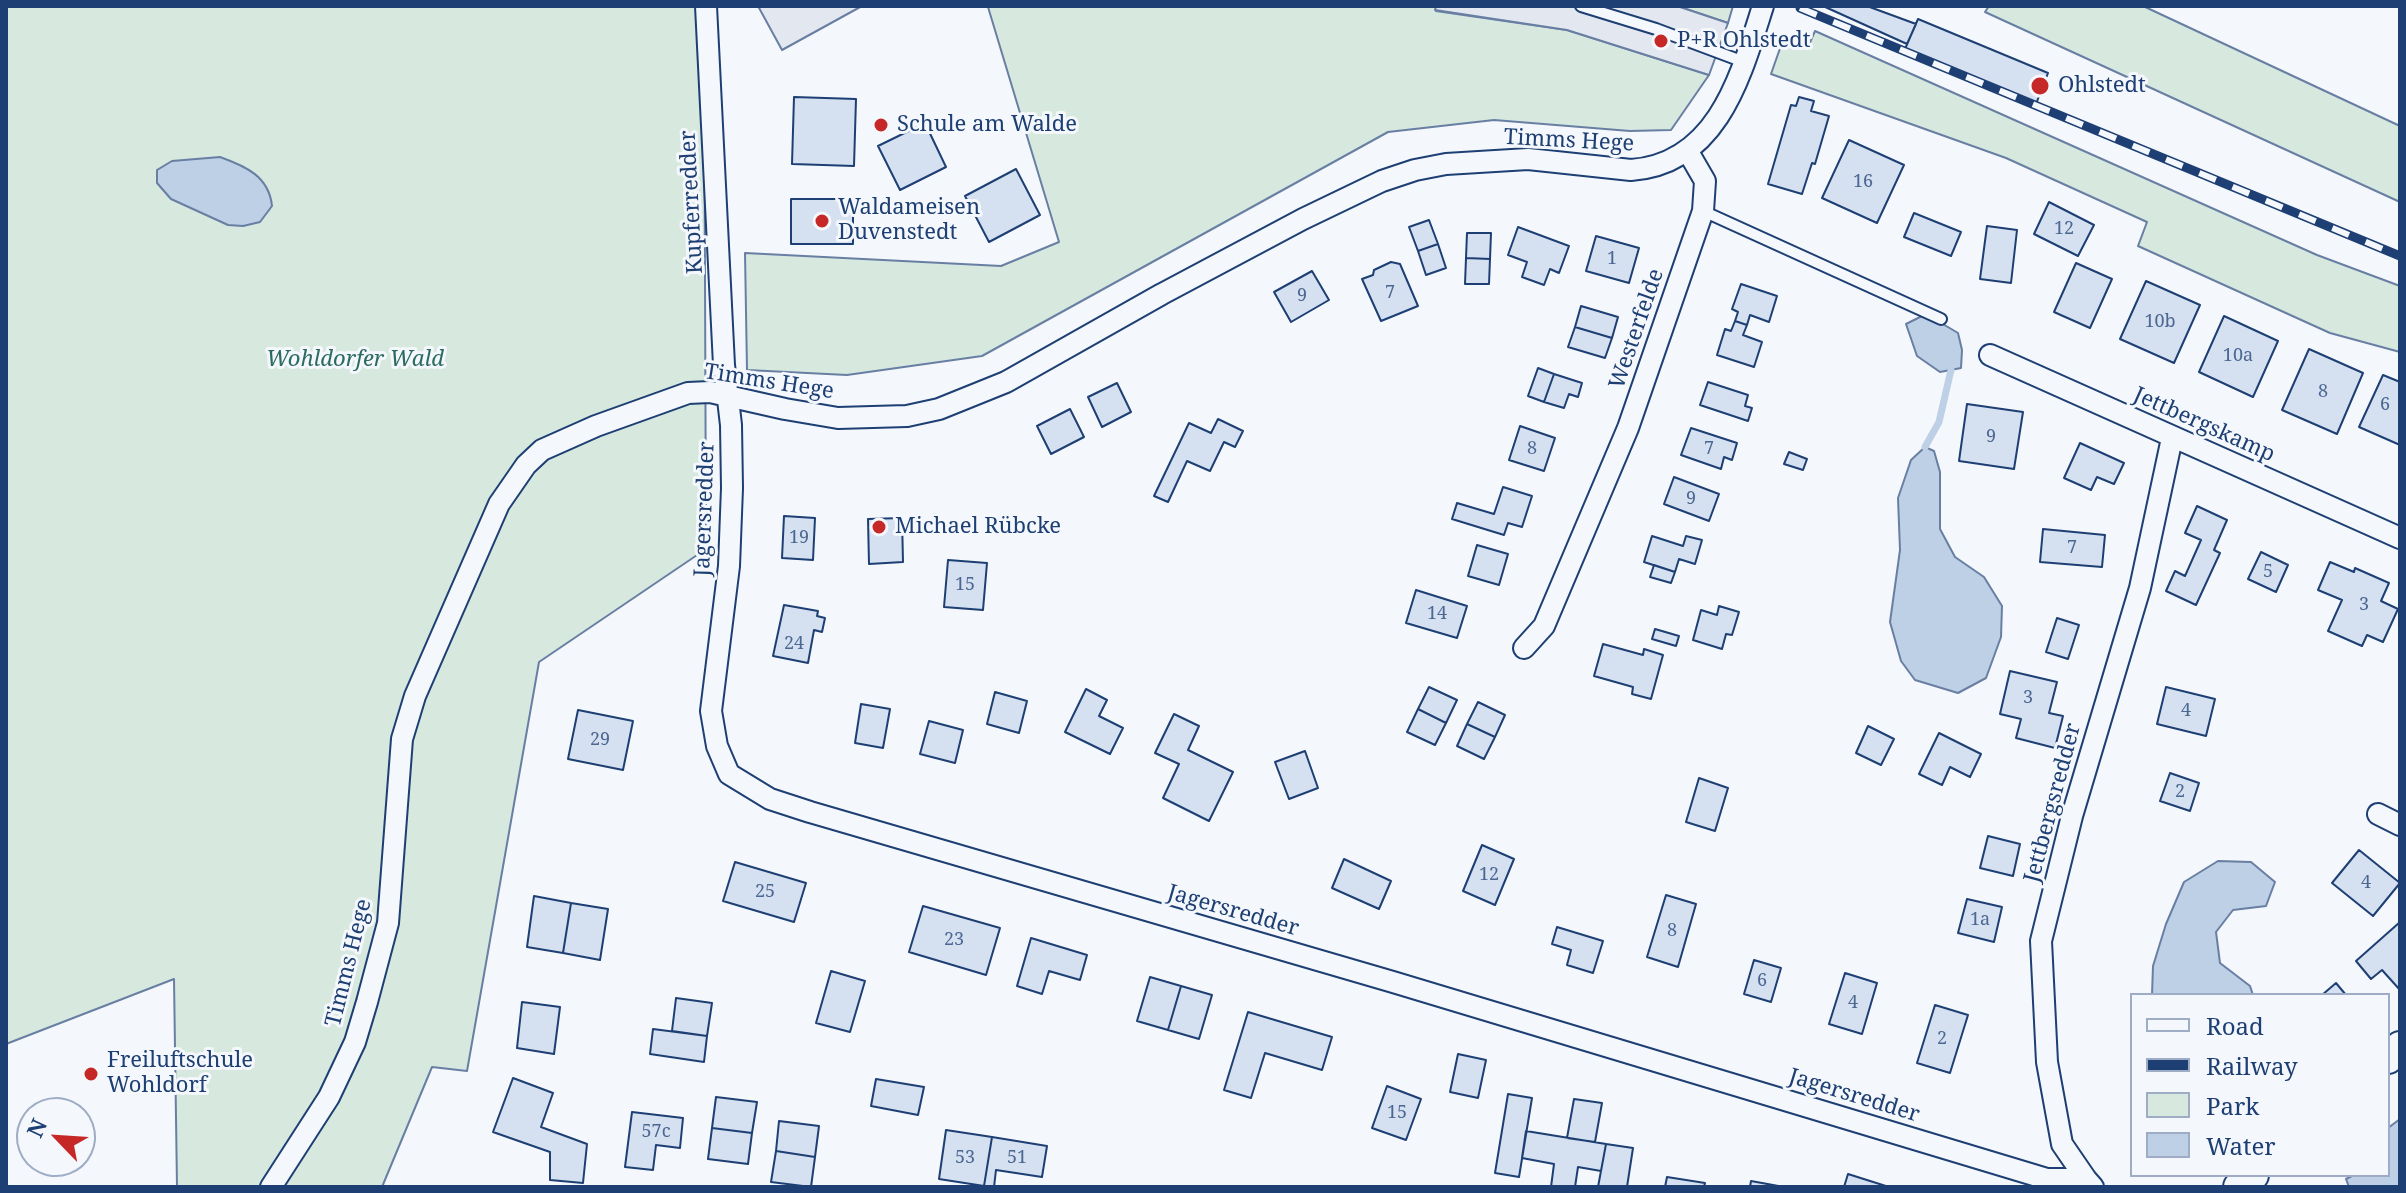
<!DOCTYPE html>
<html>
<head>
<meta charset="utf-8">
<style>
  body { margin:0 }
  #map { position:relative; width:2406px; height:1193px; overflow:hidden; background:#f4f7fb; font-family:"Noto Serif",serif }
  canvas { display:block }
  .frame { position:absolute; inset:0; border:8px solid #1d3f73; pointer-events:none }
  .legend { position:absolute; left:2130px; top:993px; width:260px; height:184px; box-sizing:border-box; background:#f4f7fb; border:2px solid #9eadc5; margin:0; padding:10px 14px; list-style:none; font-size:24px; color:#1d3f73 }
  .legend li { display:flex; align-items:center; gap:16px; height:40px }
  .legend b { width:40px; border:2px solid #9eadc5 }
  .north { position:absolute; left:16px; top:1097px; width:80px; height:80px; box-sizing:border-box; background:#f4f7fb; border:2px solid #9eadc5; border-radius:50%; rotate:295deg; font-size:22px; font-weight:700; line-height:32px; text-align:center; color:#1d3f73 }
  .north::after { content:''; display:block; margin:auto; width:28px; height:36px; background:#c62828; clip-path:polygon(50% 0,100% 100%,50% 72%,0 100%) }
</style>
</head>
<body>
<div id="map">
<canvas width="2406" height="1193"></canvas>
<div class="frame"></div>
<ul class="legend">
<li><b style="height:10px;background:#f4f7fb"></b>Road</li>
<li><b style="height:10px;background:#1d3f73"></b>Railway</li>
<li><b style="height:22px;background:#d7e8df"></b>Park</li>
<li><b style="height:22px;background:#bed0e5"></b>Water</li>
</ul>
<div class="north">N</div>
</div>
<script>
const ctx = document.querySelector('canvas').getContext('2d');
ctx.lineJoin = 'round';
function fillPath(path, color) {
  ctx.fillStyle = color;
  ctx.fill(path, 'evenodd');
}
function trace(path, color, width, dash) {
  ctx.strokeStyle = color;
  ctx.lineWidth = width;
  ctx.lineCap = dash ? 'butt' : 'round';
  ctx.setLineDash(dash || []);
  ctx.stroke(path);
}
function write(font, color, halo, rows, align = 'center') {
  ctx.font = font + ' "Noto Serif",serif';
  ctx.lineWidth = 6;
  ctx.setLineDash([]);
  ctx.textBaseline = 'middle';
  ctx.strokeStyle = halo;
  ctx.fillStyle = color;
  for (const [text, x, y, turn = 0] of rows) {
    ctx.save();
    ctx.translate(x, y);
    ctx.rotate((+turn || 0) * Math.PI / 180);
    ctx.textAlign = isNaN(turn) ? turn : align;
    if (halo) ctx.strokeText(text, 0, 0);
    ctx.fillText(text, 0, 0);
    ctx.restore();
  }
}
const green = new Path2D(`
  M6,6H704L706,549L539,662L467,1071L432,1067L382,1187H177L174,979L6,1044Z
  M991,6H1436V11L1567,30L1709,75L1671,130L1630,131L1494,120L1388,132L982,356L847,375L747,370L745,253L1001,266L1059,242L988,7Z
  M1677,6H1733L1728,23Z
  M1989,6H2143L2400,126V202L1985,12Z
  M1815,31L2317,255L2400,286V352L2330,333L2138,246L2147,222L2006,158L1771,74L1784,37L1808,47Z`);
const parking = new Path2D(`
  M758,6H862L782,50Z
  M1436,6H1677L1728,23L1709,75L1567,30L1435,10Z`);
const water = new Path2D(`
  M220,157C245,166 269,176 272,206L260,222L243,226L228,225L171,199L157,183V170L172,161Z
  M1926,314L1958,333L1962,350L1961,368L1940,372L1917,356L1906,324Z
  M1925,447L1934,451L1940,472V529L1955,557L1984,577L2002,606L2001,637L1986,678L1958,693L1915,680L1901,661L1890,622L1900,550L1898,498L1911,460Z
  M2218,861L2251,862L2275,882L2266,906L2233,910L2216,932L2220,963L2250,986L2253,995H2152L2153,966L2166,924L2184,882Z
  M2400,1119V1187H2349L2346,1179L2354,1175H2388V1128Z`);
const stream = new Path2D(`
  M1925,447L1939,422L1951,370`);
const building = new Path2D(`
  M1823,6H1867L1916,24L1907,44Z
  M1918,19L2048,73L2036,104L1905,49Z
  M794,97L856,99L854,166L792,164Z
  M1799,97L1814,101L1811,111L1829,116L1815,164L1812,163L1802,194L1768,184L1791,105L1796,106Z
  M925,123L946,167L900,190L878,146Z
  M1849,140L1904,165L1877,223L1822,198Z
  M1016,169L1040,215L989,242L965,196Z
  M791,199H853V244H791Z
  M2049,202L2094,225L2078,256L2034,234Z
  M1914,213L1961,232L1951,256L1904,237Z
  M1429,220L1438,244L1418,251L1409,227Z
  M1987,226L2017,230L2011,283L1980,279Z
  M1518,227L1569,246L1559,273L1550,269L1544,285L1522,277L1527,262L1508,255Z
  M1467,233H1491L1490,259L1466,258Z
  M1596,236L1639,248L1629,283L1586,271Z
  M1438,244L1446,268L1426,275L1418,251Z
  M1466,258L1490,259L1489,284H1465Z
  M1391,262L1400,264L1418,306L1381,321L1362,279L1373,275L1374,270Z
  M2076,263L2112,279L2090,328L2054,312Z
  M1312,271L1329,300L1291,322L1274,292Z
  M2146,281L2200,305L2174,363L2120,339Z
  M1741,284L1777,296L1769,322L1750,315L1747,325L1735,321L1738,312L1732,309Z
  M1581,306L1618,317L1612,338L1575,327Z
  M2224,316L2278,341L2253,397L2199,372Z
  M1735,321L1747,325L1743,335L1762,342L1754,367L1717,355L1725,329L1731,331Z
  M1575,327L1612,338L1605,358L1568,347Z
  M2309,349L2363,373L2337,434L2282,410Z
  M1538,368L1554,374L1544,402L1528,396Z
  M1554,374L1582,383L1578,397L1569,394L1564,408L1544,402Z
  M2383,375L2400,382V445L2359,427Z
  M1708,382L1748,395L1745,406L1752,408L1748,421L1700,405Z
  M1117,383L1131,412L1102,427L1088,397Z
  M1967,404L2023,412L2014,469L1959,461Z
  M1070,409L1084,437L1051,454L1037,426Z
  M1218,419L1243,431L1235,447L1224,442L1210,471L1187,461L1168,502L1154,496L1189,423L1211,433Z
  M1520,426L1555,438L1544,471L1509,460Z
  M1691,428L1737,443L1732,460L1724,457L1721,469L1681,455Z
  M2080,443L2124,463L2114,484L2097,477L2091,490L2064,478Z
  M1789,452L1807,459L1803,470L1784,464Z
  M1674,477L1719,494L1709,521L1664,504Z
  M1503,487L1532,496L1522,527L1508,523L1504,535L1452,519L1457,503L1494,514Z
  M2197,506L2227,520L2214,550L2220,553L2196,605L2166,591L2175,571L2185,576L2201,540L2185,533Z
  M784,516L815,518L813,560L782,558Z
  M902,518L903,562L869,564L868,519Z
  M2043,529L2105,535L2102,567L2040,562Z
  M1652,536L1683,546L1686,536L1702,540L1695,564L1679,559L1675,572L1644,562Z
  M1477,545L1508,554L1499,585L1468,576Z
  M2261,552L2288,565L2276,592L2248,579Z
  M948,560L987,563L983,610L944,607Z
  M2330,562L2354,572L2355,568L2389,583L2381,601L2398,609L2383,642L2367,635L2362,646L2328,631L2342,600L2318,590Z
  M1654,565L1675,572L1671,583L1650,577Z
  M1416,590L1467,606L1457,638L1406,623Z
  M784,605L818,611L817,616L825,618L822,632L814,630L808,663L773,656Z
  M1719,606L1739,612L1732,635L1726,634L1722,649L1693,640L1701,610L1717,615Z
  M2057,618L2079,625L2068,659L2046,652Z
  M1655,629L1679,636L1676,646L1652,639Z
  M1603,644L1643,655L1644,649L1663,655L1651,699L1632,694L1633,687L1594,676Z
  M2010,671L2057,682L2049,713L2063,716L2055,748L2016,738L2021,719L2000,714Z
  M1429,687L1457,700L1446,723L1418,709Z
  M2166,687L2215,699L2206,736L2157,724Z
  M1086,689L1107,700L1099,716L1123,728L1110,754L1065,732Z
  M995,692L1027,701L1019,733L987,724Z
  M1478,702L1505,715L1495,737L1467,724Z
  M861,704L890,709L883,748L855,743Z
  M1418,709L1446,723L1435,745L1407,732Z
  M578,710L633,721L623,770L568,759Z
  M1174,714L1199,726L1188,750L1233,772L1209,821L1163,798L1179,764L1155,753Z
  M929,721L963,730L955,763L920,754Z
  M1467,724L1495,737L1484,759L1457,746Z
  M1868,726L1894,739L1881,765L1856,753Z
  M1939,733L1981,754L1970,777L1950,767L1942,785L1919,774Z
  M1305,751L1318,788L1289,799L1275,762Z
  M2170,773L2199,783L2190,811L2160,801Z
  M1699,778L1728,788L1715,831L1686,822Z
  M1988,836L2020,844L2013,876L1980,868Z
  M1482,845L1514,859L1495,905L1463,891Z
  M2359,850L2400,883L2373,916L2332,883Z
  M1344,859L1391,881L1379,909L1332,888Z
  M735,862L806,883L794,922L723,901Z
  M1666,895L1696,904L1678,967L1647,957Z
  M534,896L571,903L563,953L527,947Z
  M1967,899L2002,907L1994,942L1958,933Z
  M571,903L608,909L600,960L563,953Z
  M923,906L1000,928L986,975L909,952Z
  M2400,922V990L2382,970L2371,979L2356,961Z
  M1557,927L1603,941L1593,973L1567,965L1571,950L1552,944Z
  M1031,938L1087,955L1080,980L1049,971L1042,994L1017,986Z
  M1754,960L1781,968L1771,1002L1744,994Z
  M831,971L865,981L850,1032L816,1023Z
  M1845,973L1877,983L1862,1034L1829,1024Z
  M1150,977L1181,986L1168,1030L1137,1021Z
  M2336,983L2346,995H2322Z
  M1181,986L1212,995L1199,1039L1168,1030Z
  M676,998L712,1003L707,1036L672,1031Z
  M522,1002L560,1007L554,1054L517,1048Z
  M1935,1005L1968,1015L1950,1073L1917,1063Z
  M1248,1012L1332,1037L1322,1070L1265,1053L1251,1098L1224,1090Z
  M653,1029L707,1036L704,1062L650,1054Z
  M1458,1054L1486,1060L1478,1098L1450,1092Z
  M513,1078L553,1093L541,1127L587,1144L583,1183L550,1180V1152L493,1132Z
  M876,1079L924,1087L918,1115L871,1106Z
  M1387,1086L1421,1099L1406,1140L1372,1128Z
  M1508,1094L1532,1098L1519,1177L1495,1173Z
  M716,1097L757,1102L752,1133L712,1128Z
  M1574,1099L1602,1103L1595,1142L1567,1138Z
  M632,1112L683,1118L680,1148L656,1145L653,1170L625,1167Z
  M779,1121L819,1126L815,1157L776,1151Z
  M712,1128L752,1133L748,1164L708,1159Z
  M946,1130L992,1137L984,1186L939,1179Z
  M1526,1131L1606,1144L1601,1171L1578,1167L1575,1187H1551L1554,1164L1522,1158Z
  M992,1137L1047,1146L1042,1177L996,1170L994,1187L984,1186Z
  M1606,1144L1633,1148L1627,1187H1598Z
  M776,1151L815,1157L811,1187L771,1182Z
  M1848,1174L1889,1187H1844Z
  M1667,1177L1705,1183L1704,1187H1665Z
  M1751,1181L1784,1187H1750Z`);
const lane = new Path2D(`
  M1581,6L1656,29L1744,62
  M1703,211L1941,319`);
const street = new Path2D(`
  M706,6L724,365L731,425L732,488L729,566L711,711L717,746L729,774L770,799L810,812L1393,982L2047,1179H2086L2093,1187
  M1990,355L2400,538
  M1524,648L1544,626L1628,428L1703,211L1705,181L1687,150
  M2378,814L2400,825
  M2086,1179L2062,1144L2047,1062L2041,941L2072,816L2140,588L2172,438
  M271,1187L329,1097L355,1042L367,1002L388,923L402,739L415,696L499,504L526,465L542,450L596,426L688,393L710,392L785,409L838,418L907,416L939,409L1006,382L1162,294L1303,219L1382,181L1415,170L1446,164L1528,159L1631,170C1718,164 1741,75 1763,6`);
const secondary = new Path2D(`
  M2388,1058L2400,1047
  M2239,1187L2253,1175`);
const rail = new Path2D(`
  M1800,8L2400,256`);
const markers = [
  [1661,41,8,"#c62828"],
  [2040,86,10,"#c62828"],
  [881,125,8,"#c62828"],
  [822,221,8,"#c62828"],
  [879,527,8,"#c62828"],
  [91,1074,8,"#c62828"]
];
const numberNames = [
  ["16",1863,182],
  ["12",2064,229],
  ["1",1612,259],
  ["7",1390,293],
  ["9",1302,296],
  ["10b",2160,322],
  ["10a",2238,356],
  ["8",2323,392],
  ["6",2385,405],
  ["9",1991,437],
  ["8",1532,449],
  ["7",1709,449],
  ["9",1691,499],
  ["19",799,538],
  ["7",2072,548],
  ["5",2268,572],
  ["15",965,585],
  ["3",2364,605],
  ["14",1437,614],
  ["24",794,644],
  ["3",2028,698],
  ["4",2186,711],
  ["29",600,740],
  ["2",2180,792],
  ["12",1489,875],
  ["4",2366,883],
  ["25",765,892],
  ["1a",1980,920],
  ["8",1672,931],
  ["23",954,940],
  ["6",1762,981],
  ["4",1853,1003],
  ["2",1942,1039],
  ["15",1397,1113],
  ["57c",656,1132],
  ["53",965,1158],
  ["51",1017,1158]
];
const poiNames = [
  ["P+R Ohlstedt",1677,41],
  ["Ohlstedt",2058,86],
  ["Schule am Walde",897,125],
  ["Waldameisen",838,208],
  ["Duvenstedt",838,233],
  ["Michael Rübcke",895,527],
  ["Freiluftschule",107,1061],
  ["Wohldorf",107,1086]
];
const streetNames = [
  ["Timms Hege",1569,141,3],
  ["Kupferredder",692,202,-93],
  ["Westerfelde",1637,329,-71],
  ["Timms Hege",769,382,9],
  ["Jettbergskamp",2204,425,24],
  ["Jagersredder",705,509,-88],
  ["Jettbergsredder",2053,803,-75],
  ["Jagersredder",1233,911,16],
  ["Timms Hege",349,963,-76],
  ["Jagersredder",1854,1096,17]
];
const parkNames = [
  ["Wohldorfer Wald",355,360]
];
fillPath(green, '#d7e8df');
trace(green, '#687fa3', 2);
fillPath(parking, '#e3e8f0');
trace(parking, '#687fa3', 2);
fillPath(water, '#bed0e5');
trace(water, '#687fa3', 2);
trace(stream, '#bed0e5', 7);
fillPath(building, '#d5e0f0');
trace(building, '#1d3f73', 2);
trace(lane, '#1d3f73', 14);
trace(street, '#1d3f73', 24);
trace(secondary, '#1d3f73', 34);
trace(lane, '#f4f7fb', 10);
trace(street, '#f4f7fb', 20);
trace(secondary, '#f4f7fb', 30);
trace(rail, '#1d3f73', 9);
trace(rail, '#f4f7fb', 6, [18]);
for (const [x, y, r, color] of markers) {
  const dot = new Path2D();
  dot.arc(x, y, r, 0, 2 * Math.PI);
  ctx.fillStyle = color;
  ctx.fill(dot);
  trace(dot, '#f4f7fb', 3);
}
write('18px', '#4b6792', null, numberNames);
write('22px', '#1d3f73', '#f4f7fb', poiNames, 'left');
write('22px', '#1d3f73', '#f4f7fb', streetNames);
write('italic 22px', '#2c6c60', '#f4f7fb', parkNames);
</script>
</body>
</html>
